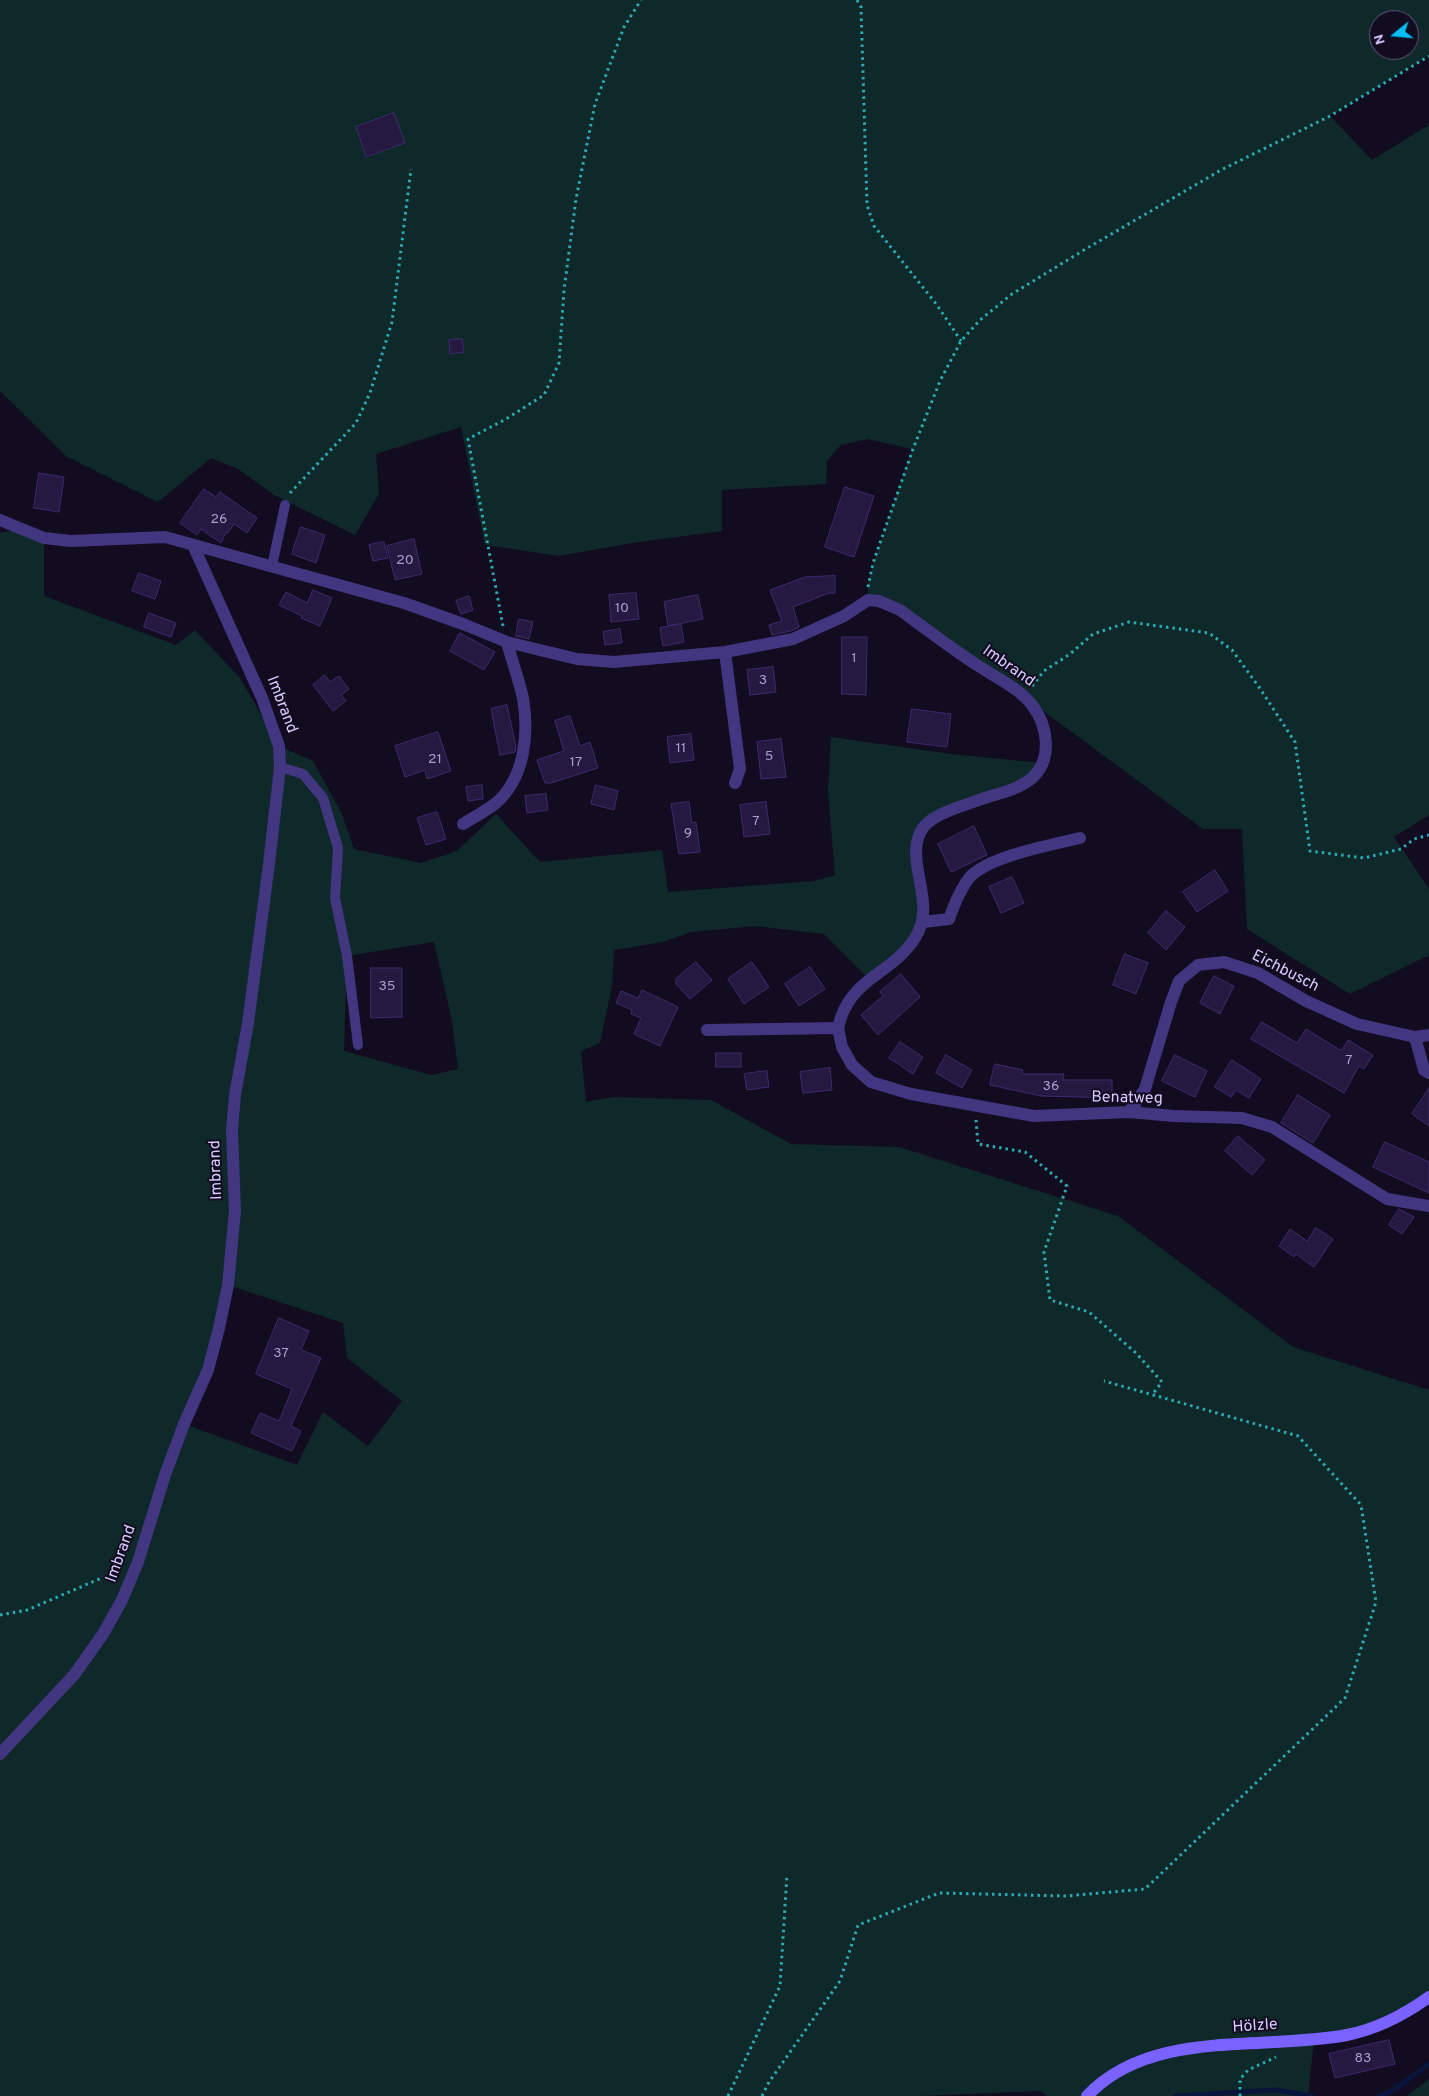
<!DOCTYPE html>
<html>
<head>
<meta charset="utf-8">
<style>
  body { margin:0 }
  #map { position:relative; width:1429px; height:2096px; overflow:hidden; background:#120c20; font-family:Overpass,sans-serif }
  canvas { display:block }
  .north { position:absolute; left:1369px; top:10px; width:50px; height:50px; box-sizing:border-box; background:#120c20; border:1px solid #615879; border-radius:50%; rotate:253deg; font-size:14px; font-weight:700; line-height:20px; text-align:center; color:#d8cbff }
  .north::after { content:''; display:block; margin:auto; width:18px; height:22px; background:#00c0f6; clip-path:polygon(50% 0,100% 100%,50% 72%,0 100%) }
</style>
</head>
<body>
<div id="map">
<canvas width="1429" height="2096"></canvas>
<div class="north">N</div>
</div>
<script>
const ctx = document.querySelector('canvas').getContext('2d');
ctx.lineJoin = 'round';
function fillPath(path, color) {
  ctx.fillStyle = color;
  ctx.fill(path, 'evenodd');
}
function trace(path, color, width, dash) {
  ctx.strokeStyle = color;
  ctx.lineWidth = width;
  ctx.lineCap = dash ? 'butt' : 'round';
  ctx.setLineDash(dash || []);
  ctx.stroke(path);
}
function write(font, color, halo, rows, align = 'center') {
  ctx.font = font + ' Overpass,sans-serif';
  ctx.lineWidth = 4;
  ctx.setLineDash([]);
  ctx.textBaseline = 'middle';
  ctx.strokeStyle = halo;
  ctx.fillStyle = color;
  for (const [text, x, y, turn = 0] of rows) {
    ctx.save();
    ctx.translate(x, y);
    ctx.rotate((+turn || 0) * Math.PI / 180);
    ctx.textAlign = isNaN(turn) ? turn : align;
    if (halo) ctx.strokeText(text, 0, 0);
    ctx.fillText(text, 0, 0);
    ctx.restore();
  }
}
const green = new Path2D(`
  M0,0H1429V56L1330,116L1372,160L1429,125V815L1394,837L1429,889V955L1350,994L1247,929L1242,829H1203L1023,696L900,610L868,600V582L873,563L912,449L868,439L841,445L827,461L826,484L722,490V531L632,543L559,556L485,545L461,427L376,454L379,494L355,535L274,495L238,469L211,458L158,502L66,456L0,391ZM1379,20H1409V50H1379Z
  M18,529L44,538V596L176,645L195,630L240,678L279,746L313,761L341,812L354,849L421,863L457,851L496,814L540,862L662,850L668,892L814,881L835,875L828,791L831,737L951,754L1042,763L1033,777L921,830L923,894L916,936L869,979L824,934L755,926L692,932L662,942L614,950L612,986L600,1043L581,1051L586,1102L613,1097L711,1100L791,1144L899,1147L1118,1216L1293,1347L1429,1390V1997L1383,2025L1314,2039L1308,2096H1047L1041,2091L920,2096H0V533ZM434,942L452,1021L458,1069L431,1075L344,1051L347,956ZM228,1285L343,1323L347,1358L402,1401L368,1446L323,1412L297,1465L184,1424L208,1370Z
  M1429,2079V2096H1407Z`);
const stream = new Path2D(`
  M1175,2096L1276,2090L1312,2096
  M1379,2096L1394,2090L1429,2064`);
const building = new Path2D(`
  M394,113L405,143L366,157L356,127Z
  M462,339L464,352L450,354L449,340Z
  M39,473L64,477L59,512L34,508Z
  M845,487L874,496L854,557L825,547Z
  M204,489L216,497L220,492L257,518L247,533L234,524L228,533L226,532L221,543L201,529L197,535L180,523Z
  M301,527L325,535L316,563L292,554Z
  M414,539L422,574L395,580L387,546Z
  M384,542L388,558L373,561L369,545Z
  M139,573L161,581L155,599L132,591Z
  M835,576V593H829L793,607L799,627L791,631L772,635L769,625L782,621L770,590L805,577Z
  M313,590L332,598L320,626L301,618L302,616L279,605L286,592L307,603Z
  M636,593L639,619L611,622L609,595Z
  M698,595L703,619L668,626L664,602Z
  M469,596L473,610L461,614L456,601Z
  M149,613L176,623L171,637L144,627Z
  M519,619L533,622L529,639L516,636Z
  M681,624L684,642L663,646L660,628Z
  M620,629L622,643L605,645L603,632Z
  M460,633L495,652L484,670L450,651Z
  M842,637H867L866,695L842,694Z
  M773,667L776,692L750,695L747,670Z
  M325,675L330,682L339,676L349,689L341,695L346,701L333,711L313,685Z
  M507,705L516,747L515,752L500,755L491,709Z
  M912,709L951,714L947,747L907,742Z
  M570,716L580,746L590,742L598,768L551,783H545L537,760L564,751L555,721Z
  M438,732L451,771L427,779L425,770L405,777L395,746Z
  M691,734L694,760L670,763L667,737Z
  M781,739L786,777L761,779L757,742Z
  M482,785L483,799L468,801L466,787Z
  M596,785L618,791L614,810L591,804Z
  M546,794L548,810L527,813L525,796Z
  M689,802L692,823L696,822L700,852L679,854L671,804Z
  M766,802L770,834L744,837L740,805Z
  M437,812L446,839L426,845L417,818Z
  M974,826L987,855L951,872L938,844Z
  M1215,870L1228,891L1197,912L1183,892Z
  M1012,877L1024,903L1001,913L989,887Z
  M1166,911L1185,927L1166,950L1148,933Z
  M1125,954L1148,963L1136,994L1113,985Z
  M696,962L712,980L690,999L676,984V979Z
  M752,962L769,987L744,1004L728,979Z
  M810,967L825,989L799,1006L785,984Z
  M371,968H402V1017L371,1018Z
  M901,974L920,997L878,1035L861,1015L883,996L880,992Z
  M1214,976L1234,986L1220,1014L1200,1003Z
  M642,990L678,1007L660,1046L634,1034L641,1018L631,1014L632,1010L616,1003L621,991L638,998Z
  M1262,1022L1297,1043L1306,1029L1340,1050H1342L1348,1040L1373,1055L1364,1069L1359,1066L1344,1093L1251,1039Z
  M900,1042L923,1057L913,1074L889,1058Z
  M716,1053H741V1067H716Z
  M946,1055L972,1070L962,1088L936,1073Z
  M1175,1055L1207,1071L1195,1097L1162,1081Z
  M1232,1060L1261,1079L1249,1098L1236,1090L1231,1097L1215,1087Z
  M995,1064L1023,1070L1022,1074H1064L1063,1080H1112V1098L1041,1096L990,1085Z
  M830,1068L832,1090L803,1093L800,1072Z
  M767,1071L769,1087L747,1090L744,1074Z
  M1429,1088V1126L1412,1114Z
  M1298,1095L1330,1115L1313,1143L1281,1123Z
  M1238,1136L1265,1160L1252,1175L1225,1151Z
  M1385,1142L1429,1162V1193L1373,1167Z
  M1399,1209L1414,1217L1402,1234L1389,1225Z
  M1316,1228L1333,1239L1314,1267L1296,1254L1294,1257L1279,1246L1290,1229L1307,1241Z
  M279,1318L309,1331L301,1350L321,1358L291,1426L301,1431L292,1451L251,1433L260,1413L279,1421L292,1389L256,1374Z
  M1389,2040L1395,2064L1335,2078L1329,2054Z`);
const path = new Path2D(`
  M857,0L861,7L867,205L874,226L937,305L961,341
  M290,493L356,423L370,393L392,322L411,169
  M868,587L873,563L913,449L940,381L961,341L980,320L1012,294L1084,250L1221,170L1330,116L1429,56
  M503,626L468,439L506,419L544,395L559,363L564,290L576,199L595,104L624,27L641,0
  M1032,686L1044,671L1070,654L1093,634L1129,622L1209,633L1232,650L1259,687L1295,742L1310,851L1364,858L1401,849L1414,839L1429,835
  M976,1120L978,1144L1025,1152L1067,1186L1044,1252L1050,1300L1089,1312L1136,1353L1162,1382L1152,1395
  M0,1615L27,1610L118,1571
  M728,2096L780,1986L787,1874
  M762,2096L769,2082L840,1981L858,1925L939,1893L1066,1896L1145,1889L1345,1698L1376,1602L1361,1505L1298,1436L1104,1381
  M1240,2096V2079L1248,2070L1276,2057`);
const lane = new Path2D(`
  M272,566L285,505
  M280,767L303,774L323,798L338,848L335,898L347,956L358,1045`);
const street = new Path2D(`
  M0,520L44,538L71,541L165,537L404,603L463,624L507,642L577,659L614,662L725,652L793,639L844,616L868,600L879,601L900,610C926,629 951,648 977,665C995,677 1019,688 1032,705C1048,726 1053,759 1032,778C1017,791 994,794 976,801C960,807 929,815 921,831C904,863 938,903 915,938C891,976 849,977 838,1028
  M725,652L740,769L735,783
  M463,824C474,817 486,811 496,803C525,778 529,734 523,698C519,680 512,661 507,642
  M923,922L949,919C954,905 960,889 970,877C990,856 1051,845 1080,838
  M707,1030L838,1028L842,1047L852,1065L871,1082L911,1094L1034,1116L1129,1112L1174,1116L1242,1118L1272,1127L1387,1199L1429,1206
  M1415,1037L1424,1070L1429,1073
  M1129,1112L1145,1089L1171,1002L1179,981L1198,965L1224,962L1258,973L1306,1001L1357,1024L1415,1037L1429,1035
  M0,1754L74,1675L103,1634L122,1600L138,1562L165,1475L184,1424L208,1370L219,1328L228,1285L235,1211L232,1130L235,1095L248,1023L269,864L280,767L279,746L262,698L193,545`);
const secondary = new Path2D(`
  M1087,2096C1151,2028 1263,2051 1347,2035C1377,2029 1404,2015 1429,1997`);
const numberNames = [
  ["26",219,520],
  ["20",405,561],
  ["10",622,609],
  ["1",854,659],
  ["3",763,681],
  ["11",681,749],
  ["5",769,757],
  ["21",435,760],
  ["17",576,763],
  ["7",756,822],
  ["9",688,834],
  ["35",387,987],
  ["7",1349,1061],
  ["36",1051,1087],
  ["37",281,1354],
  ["83",1363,2059]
];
const streetNames = [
  ["Imbrand",1008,667,35],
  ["Imbrand",281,705,69],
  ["Eichbusch",1285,972,27],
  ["Benatweg",1127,1099,1],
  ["Imbrand",217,1170,-92],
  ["Imbrand",122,1554,-70],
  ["Hölzle",1255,2027,-4]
];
fillPath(green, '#0f282a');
trace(stream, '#08153d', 5);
fillPath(building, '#251841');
trace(building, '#3f2a6e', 1);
trace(path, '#2babb3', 3, [2.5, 4]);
trace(lane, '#423680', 10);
trace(street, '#423680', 12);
trace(secondary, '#7962ff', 12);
write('14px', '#ab9ed0', null, numberNames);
write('16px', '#d8cbff', '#120c20', streetNames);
</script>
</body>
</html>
